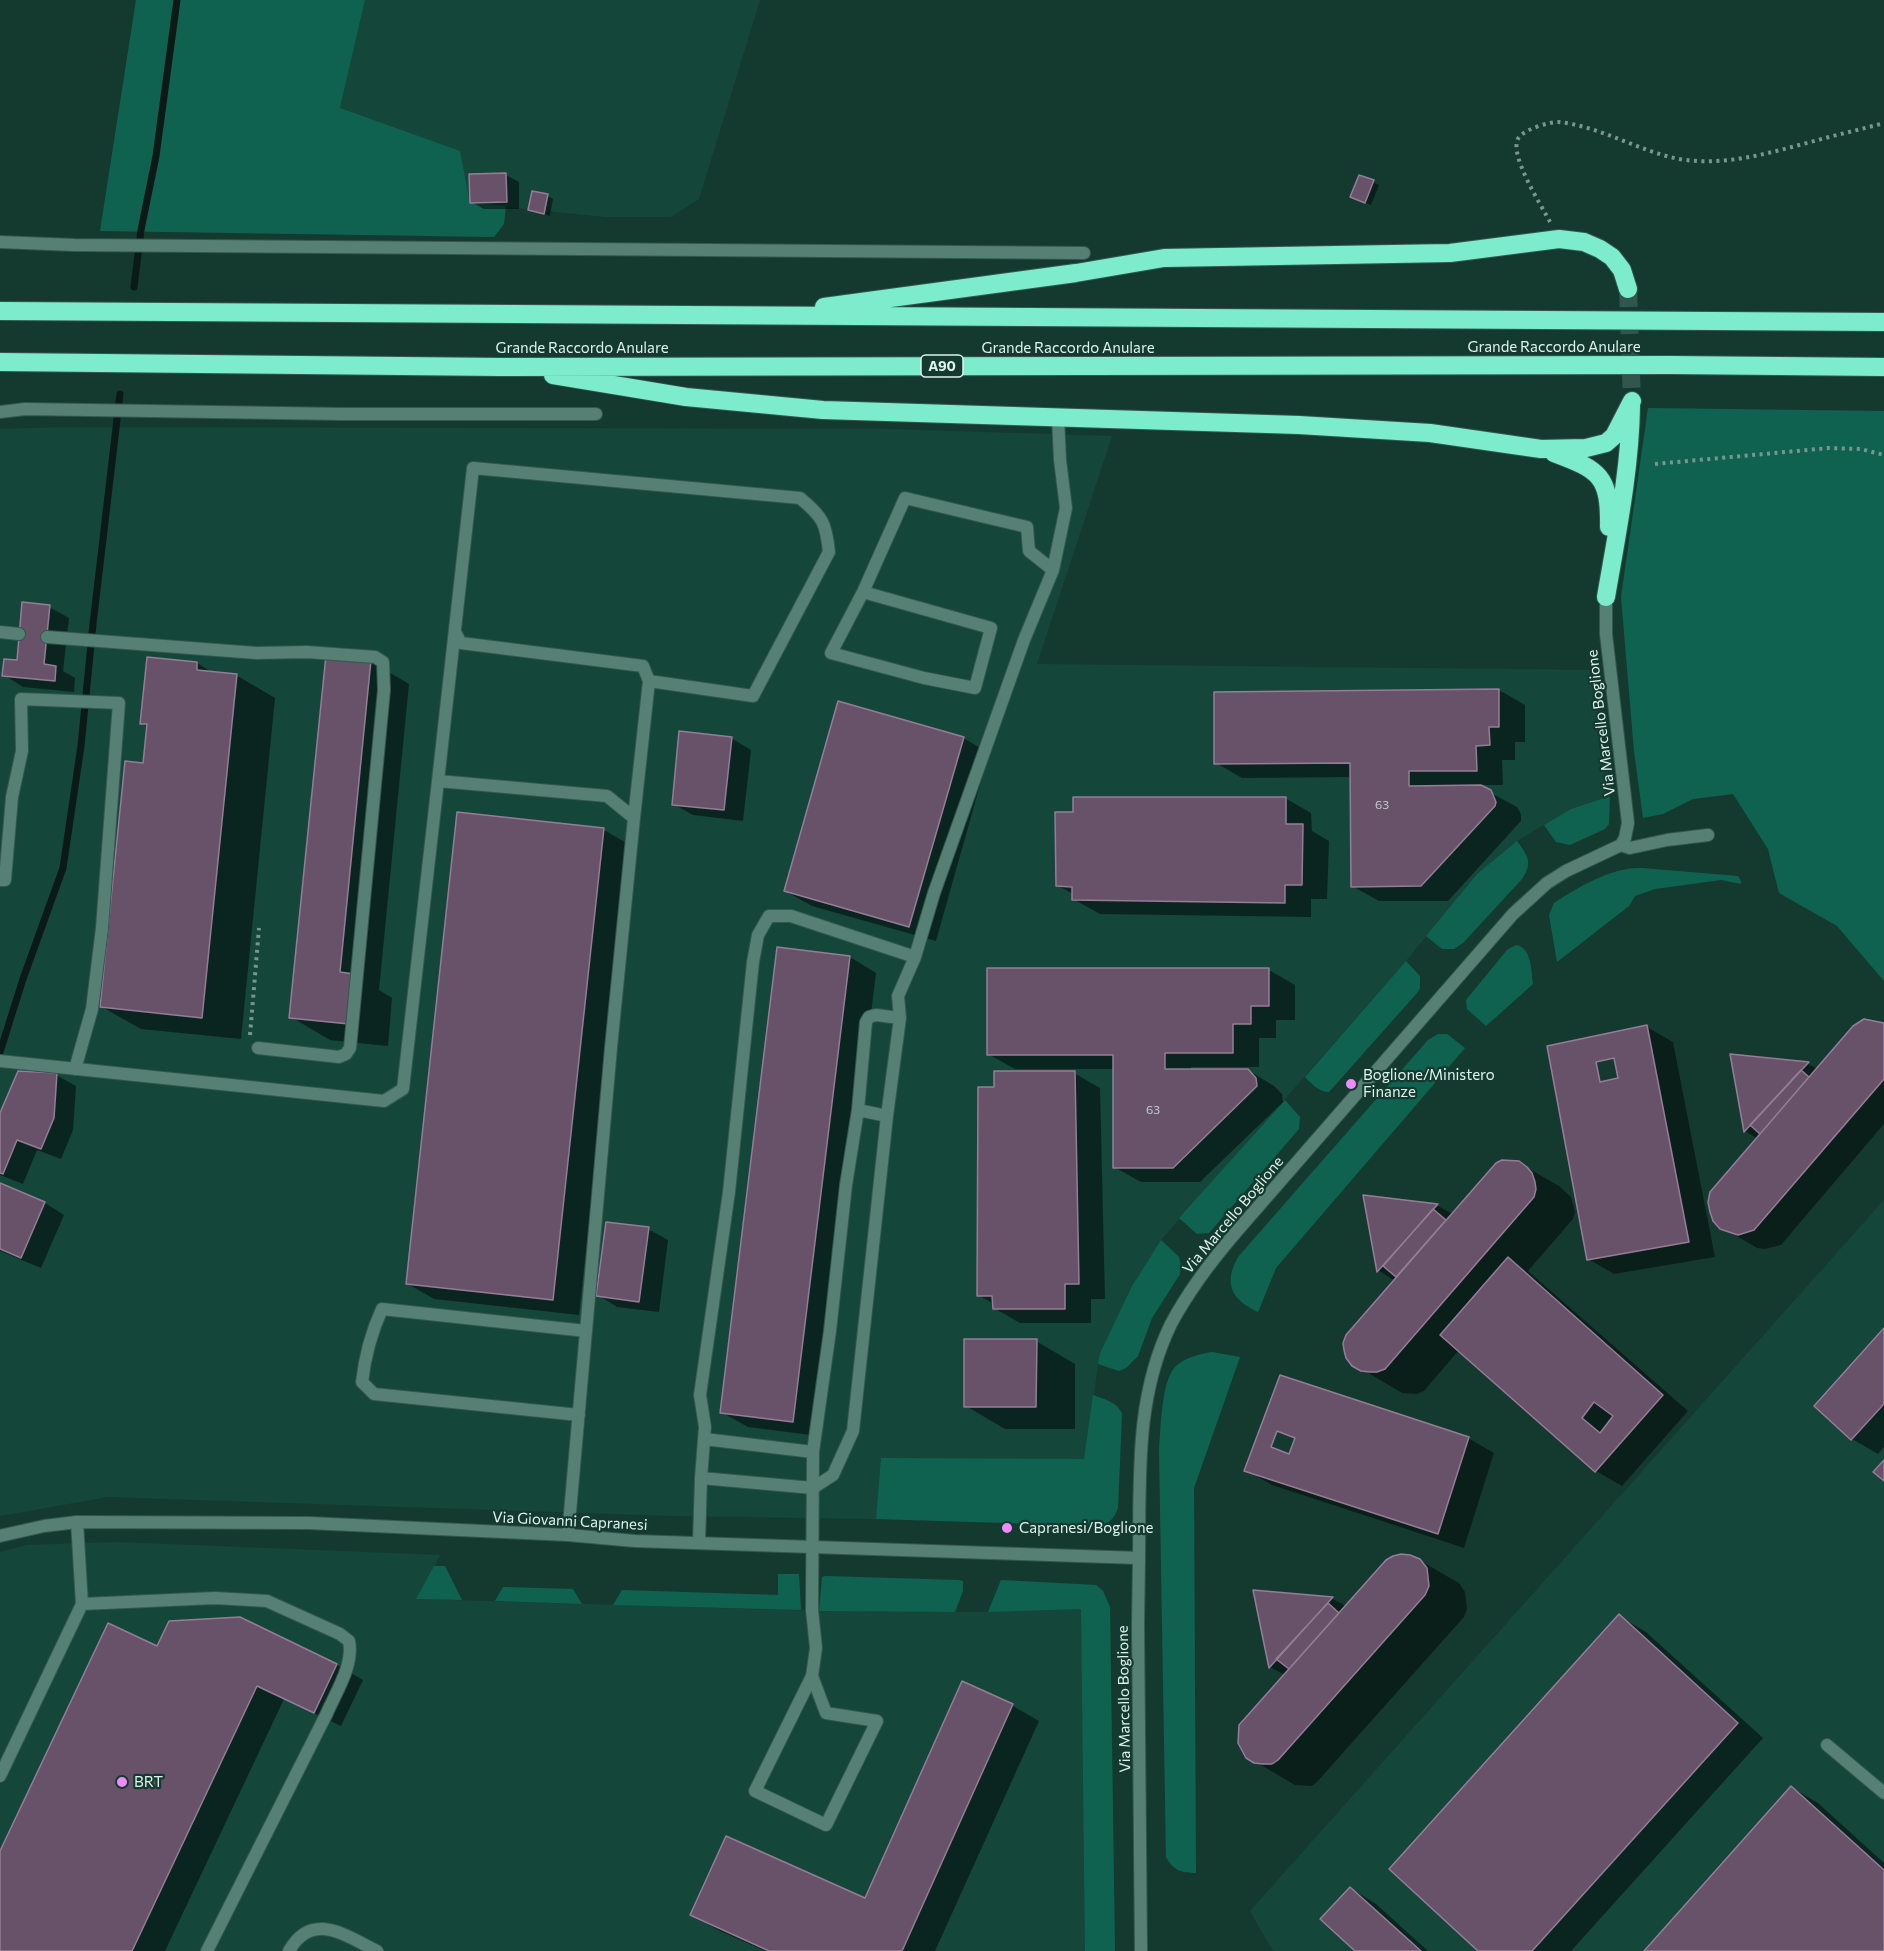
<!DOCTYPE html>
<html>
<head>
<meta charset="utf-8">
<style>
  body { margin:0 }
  canvas { display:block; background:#143a30 }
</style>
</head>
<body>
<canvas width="1884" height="1951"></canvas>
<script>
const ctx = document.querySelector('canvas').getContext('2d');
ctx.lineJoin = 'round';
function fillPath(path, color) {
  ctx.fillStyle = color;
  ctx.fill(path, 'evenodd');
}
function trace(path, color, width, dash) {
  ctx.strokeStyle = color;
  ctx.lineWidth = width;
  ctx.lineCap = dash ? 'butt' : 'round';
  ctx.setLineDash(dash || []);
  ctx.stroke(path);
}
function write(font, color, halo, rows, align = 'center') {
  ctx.font = font + ' Commissioner,sans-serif';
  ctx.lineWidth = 4.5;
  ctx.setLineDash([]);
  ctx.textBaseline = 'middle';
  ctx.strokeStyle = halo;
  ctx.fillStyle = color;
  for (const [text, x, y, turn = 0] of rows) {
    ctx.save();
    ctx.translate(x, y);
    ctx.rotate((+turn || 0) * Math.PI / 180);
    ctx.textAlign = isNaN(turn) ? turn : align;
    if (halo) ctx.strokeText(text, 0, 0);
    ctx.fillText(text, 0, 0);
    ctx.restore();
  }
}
const built = new Path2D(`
  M365,0H760L699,199L671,217H605L470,203L340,108Z
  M67,427L888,429L1112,436L1037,664L1598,670L1610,796L1571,809L1520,839L1477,874L1406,961L1161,1240L1132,1286L1100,1353L1084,1459L904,1460L882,1458L876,1519L674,1516L108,1497L0,1516V429Z
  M1884,1200V1951H1273L1250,1911Z
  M117,1542L440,1555L417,1599L819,1611L979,1612L1081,1608L1085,1803V1951H0V1552L27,1545Z`);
const green = new Path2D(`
  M136,0H365L340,108L460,151L470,203L506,206L504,224L494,237L100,231Z
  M1648,408L1884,411V981L1837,926L1779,893L1768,849L1733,794L1693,799L1663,814L1643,818L1634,751L1621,597Z
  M1610,796L1609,824L1605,829L1570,845L1556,842L1544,825L1571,809Z
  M1517,841C1528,856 1533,863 1522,879L1463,943L1454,949H1442L1426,936L1477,874Z
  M1642,868L1738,876L1741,881V884L1721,880L1655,889L1635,896L1629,906L1557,962L1549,915L1554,903C1579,887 1611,867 1642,868Z
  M1516,945C1532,948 1531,970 1533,984L1486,1026L1467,1009L1466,1000L1507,950Z
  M1406,961L1420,976V988L1417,993L1329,1092C1319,1092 1312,1084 1305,1077Z
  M1438,1034H1447L1465,1048L1276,1268L1258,1312C1232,1300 1223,1284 1238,1257L1428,1040Z
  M1285,1100L1300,1117L1299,1129L1209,1233L1197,1234L1179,1218Z
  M1161,1240L1179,1257L1181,1266L1180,1274L1152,1318L1138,1356L1126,1368L1119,1371L1098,1364L1100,1353L1132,1286Z
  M1212,1352L1240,1357L1194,1488L1196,1873C1181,1873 1173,1870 1166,1857L1159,1450C1161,1429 1161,1380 1176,1366C1186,1357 1200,1354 1212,1352Z
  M1093,1395C1103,1399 1118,1402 1122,1414L1118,1508C1114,1518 1111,1522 1101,1526L876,1519L881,1458L1084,1459Z
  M434,1566H445L462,1600L416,1599Z
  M778,1574H799L801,1610L613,1605L622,1590L778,1595Z
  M825,1576L959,1580L963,1581V1591L955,1612L819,1611L822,1577Z
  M1001,1580L1096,1585L1103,1591L1110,1607L1115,1951H1085L1081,1609L988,1612Z
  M503,1587L573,1589L582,1604L495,1601Z`);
const shadow = new Path2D(`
  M506,175L519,182V209H484L471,202Z
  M1373,182L1379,185L1371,205L1358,200Z
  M547,196L553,199L550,216L530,210Z
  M49,607L69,618L63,671L75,678L74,692L23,687L4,675L18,662Z
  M370,661L409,684L379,990L392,998L388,1046L330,1040L291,1017Z
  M197,663L213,673L236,675L275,698L241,1039L141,1029L102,1007L144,765L148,727L142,723Z
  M1499,690L1525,705V742H1515V760H1502L1503,785H1476L1517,807L1521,814V821L1448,901H1379L1352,886L1351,777L1242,778L1216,763Z
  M731,738L751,750L743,821L693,815L673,804Z
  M963,738L989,753L936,941L812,906L785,891Z
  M1285,798L1311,813L1312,831L1329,841L1327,899H1311V917L1100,914L1073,899V894L1057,885Z
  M604,830L630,845L579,1315L434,1299L408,1284Z
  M850,957L876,973L819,1436L748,1427L721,1412Z
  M1269,970L1295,985V1020H1276V1038H1259V1067H1191V1071L1248,1070L1274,1086L1282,1094L1283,1102L1200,1182H1141L1114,1167V1069H1015L988,1054Z
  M1884,1024V1124L1781,1245L1765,1249L1757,1248L1718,1225L1758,1139L1745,1131L1732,1056L1808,1064L1818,1069Z
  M1647,1027L1673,1042L1715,1257L1614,1274L1588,1259Z
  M1074,1073L1100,1088L1105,1299H1091V1323H1020L994,1308V1304L978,1295L995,1089Z
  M56,1075L76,1086L73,1130L61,1159L37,1150L23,1184L0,1175V1117Z
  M1519,1163L1559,1186L1571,1197L1575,1212L1573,1219L1528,1271L1688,1411L1622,1486L1596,1471L1459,1350L1424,1391L1417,1394L1402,1393L1353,1364L1395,1281L1379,1271L1365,1197L1438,1206L1453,1214Z
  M0,1185L45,1203L64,1215L41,1268L0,1251Z
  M648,1229L668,1240L659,1312L617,1307L598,1295Z
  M1884,1330V1447L1878,1454L1852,1439Z
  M1036,1341L1075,1364V1429H1005L966,1406Z
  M1468,1438L1494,1453L1464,1548L1272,1485L1246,1470Z
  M1419,1560L1459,1583L1465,1592L1467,1609L1464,1617L1317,1782L1312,1786L1295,1785L1247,1757L1285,1675L1270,1667L1255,1591L1333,1599L1346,1606Z
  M1619,1616L1646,1632L1763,1738L1571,1951H1481Z
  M239,1619L337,1665L363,1680L341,1726L284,1699L165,1951H0V1854L158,1648Z
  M963,1683L1013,1706L1039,1721L935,1951H765L718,1930L692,1915L865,1900Z
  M1792,1788L1818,1803L1884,1863V1951H1646Z
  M1350,1888L1376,1904L1428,1951H1357Z`);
const stream = new Path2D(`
  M134,287L141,230L156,156L177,0
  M0,1052L23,979L63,868L81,746L93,624L120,394`);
const building = new Path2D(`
  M506,173L507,202L470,203L469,174Z
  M1359,175L1374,180L1365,203L1350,197Z
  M532,191L548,194L544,214L528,210Z
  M22,602L50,605L44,664L56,666L55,681L2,676L4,659L17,660Z
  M326,655L371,660L340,972L354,974L349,1024L289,1018Z
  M147,657L197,662V670L237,674L202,1018L100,1007L125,761L143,763L147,724H140Z
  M1499,689V727H1489L1490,745L1476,746L1477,771H1409V786L1481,785L1491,790L1496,802L1495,806L1421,886L1351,887L1350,763L1214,764V692Z
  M838,701L964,737L909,927L784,891Z
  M679,731L732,737L724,810L672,805Z
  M1073,797H1286V824H1303L1302,885H1285V903L1072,900V887L1056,886L1055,812H1073Z
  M457,812L604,828L553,1300L406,1284Z
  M777,947L850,956L793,1422L720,1413Z
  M987,968H1269V1006H1251V1024H1233V1053H1165V1069H1248L1256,1078L1257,1086L1173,1168H1113V1055H987Z
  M1864,1019L1884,1023V1079L1754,1230L1738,1235L1720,1229L1713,1221L1710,1212L1708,1202L1710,1192L1853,1026Z
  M1647,1025L1689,1242L1587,1260L1547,1046Z
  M1730,1054L1809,1062L1744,1132Z
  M1614,1058L1618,1078L1600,1082L1596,1062Z
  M1801,1070L1809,1077L1760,1134L1750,1125Z
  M18,1071L57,1073L54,1118L41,1149L17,1140L3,1174L0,1173V1113Z
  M994,1071H1075L1079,1284H1065V1309H993L992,1296H977L978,1087H994Z
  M1502,1160L1519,1161L1527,1167L1532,1173L1535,1182L1536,1189L1534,1197L1385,1369L1377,1372H1370L1361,1371L1352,1366L1346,1358L1344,1350L1343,1343L1346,1335L1496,1163Z
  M0,1183L45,1202L21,1258L0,1249Z
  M1363,1195L1438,1204L1377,1272Z
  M1433,1209L1446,1220L1396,1277L1383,1266Z
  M606,1222L649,1227L639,1302L596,1296Z
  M1508,1257L1663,1395L1595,1472L1440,1335Z
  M1884,1328V1404L1851,1440L1814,1406Z
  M964,1339H1037L1036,1407H964Z
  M1280,1375L1469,1437L1438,1534L1244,1471Z
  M1594,1402L1613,1416L1600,1433L1582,1418Z
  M1277,1431L1295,1438L1289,1454L1271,1447Z
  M1884,1460V1481L1873,1472Z
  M1401,1554L1410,1555L1420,1559L1427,1568L1429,1586L1425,1595L1278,1760L1272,1764H1263L1254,1763L1246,1758L1238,1743L1239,1725L1386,1560L1393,1556Z
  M1253,1590L1333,1597L1269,1668Z
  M1328,1603L1339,1613L1289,1669L1276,1659Z
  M1619,1614L1738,1723L1532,1951H1478L1389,1869Z
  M240,1617L337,1664L314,1713L257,1686L132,1951H0V1851L108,1623L157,1646L169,1621Z
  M962,1681L1013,1704L902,1951H769L690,1915L726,1836L865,1898Z
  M1791,1786L1884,1870V1951H1644Z
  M1350,1887L1421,1951H1355L1320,1919Z`);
const motorwayTunnel = new Path2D(`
  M1628,289L1632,401`);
const path = new Path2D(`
  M1550,222C1542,206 1505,150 1520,136C1527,129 1548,122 1558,122C1600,126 1638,151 1679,159C1727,167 1772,152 1818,140C1840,134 1862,129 1884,123
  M1655,464L1829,448L1861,449L1884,455
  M250,1035L259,928`);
const service = new Path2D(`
  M0,242L74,245L1084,253
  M0,412L25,409L341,414H596
  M863,592L991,628L975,688L924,678L831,653L863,592L905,498L1027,527L1029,551L1053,570
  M0,632L19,634
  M455,632L461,643L643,666L649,681
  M47,637L256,653L307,652L375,657L383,662L384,690L350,1048L346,1054L339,1057L258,1048
  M0,880H5L12,797L22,751L21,699L119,703L102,928L92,1009L75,1069
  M915,957L791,916H769L758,935L753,962L729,1192L700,1395L705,1427L701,1478L813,1488L833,1475L853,1431L887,1116L900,1018L898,996L915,957L934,893L1024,640L1053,570L1066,508L1060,460L1058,418
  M0,1061L384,1101L403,1089L438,781
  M858,1110L887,1116
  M586,1331L611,1048L634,818L607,796L438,781L473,468L800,498C823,517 826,523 829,552L753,696L649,681L634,818
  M704,1439L813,1452
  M568,1535C574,1467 580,1399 586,1331L382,1309C371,1333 365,1356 362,1382L374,1394L579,1415
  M699,1542L701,1478
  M82,1604L215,1598L267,1601L340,1634L349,1641C354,1665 336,1692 327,1713L207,1951
  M812,1676L826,1713L877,1721L826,1825L755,1791L812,1676L816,1648L812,1610L813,1452L830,1331L846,1185L858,1110L866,1022L869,1017L876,1015L900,1018
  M1827,1745L1884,1793
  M0,1776L82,1604L77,1522
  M289,1951C312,1910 346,1936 377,1951`);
const minor = new Path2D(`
  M1621,845L1630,848L1667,840L1708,835
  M1139,1558L1138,1625L1141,1951`);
const tertiary = new Path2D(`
  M0,1536L44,1526L77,1522L309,1523L568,1535L635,1541L1139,1558C1140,1478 1135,1397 1171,1324C1189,1290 1212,1260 1237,1231L1513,914L1547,883L1566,871L1621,845L1625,838L1628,823L1606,634V597`);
const motorway = new Path2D(`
  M824,307L1076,273L1164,258L1450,253L1559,239L1584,242L1600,249L1612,257L1622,270L1628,289
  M0,311L1884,322
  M0,362L501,367L1671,365L1884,367
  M553,375L686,397L823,410L1299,425L1430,433L1541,449L1586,448L1606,443L1614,436L1632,401
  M1554,453C1599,470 1610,475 1609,527
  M1606,597C1617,533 1630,470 1631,406`);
const markers = [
  [1351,1084,6,"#ed8cf9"],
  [1007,1528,6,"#ed8cf9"],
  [122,1782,6,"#ed8cf9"]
];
const numberNames = [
  ["63",1382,805],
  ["63",1153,1110]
];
const shields = [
  [942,366,42]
];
const shieldNames = [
  ["A90",942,366]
];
const streetNames = [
  ["Grande Raccordo Anulare",1554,347],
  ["Grande Raccordo Anulare",582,348],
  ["Grande Raccordo Anulare",1068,348],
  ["Via Marcello Boglione",1601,723,-97],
  ["Via Marcello Boglione",1233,1215,-50],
  ["Via Giovanni Capranesi",570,1521,3],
  ["Via Marcello Boglione",1124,1699,-91]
];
const poiNames = [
  ["Boglione/Ministero",1363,1075],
  ["Finanze",1363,1092],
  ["Capranesi/Boglione",1019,1528],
  ["BRT",134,1782]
];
fillPath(built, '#14463a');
fillPath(green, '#106250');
fillPath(shadow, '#0007');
trace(stream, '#0b1a16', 7);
fillPath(building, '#67526a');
trace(building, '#957d97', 1.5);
trace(motorwayTunnel, '#32564c', 18, [18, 9]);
trace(service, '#34574e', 14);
trace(minor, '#34574e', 14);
trace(tertiary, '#34574e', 14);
trace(motorway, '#34574e', 20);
trace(path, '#79968e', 4, [3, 4.5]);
trace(service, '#568073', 12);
trace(minor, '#568073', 12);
trace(tertiary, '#568073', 12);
trace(motorway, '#7ceccd', 18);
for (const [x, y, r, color] of markers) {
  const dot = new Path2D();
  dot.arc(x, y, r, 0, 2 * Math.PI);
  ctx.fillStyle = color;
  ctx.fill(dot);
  trace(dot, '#143a30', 2);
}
write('12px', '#c0cacb', null, numberNames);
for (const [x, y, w] of shields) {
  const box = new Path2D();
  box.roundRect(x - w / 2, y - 11, w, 22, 4.5);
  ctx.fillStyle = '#143a30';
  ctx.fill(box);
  trace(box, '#def2eb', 1.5);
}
write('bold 14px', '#def2eb', null, shieldNames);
write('15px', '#def2eb', '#143a30', streetNames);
write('15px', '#def2eb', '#143a30', poiNames, 'left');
</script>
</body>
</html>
